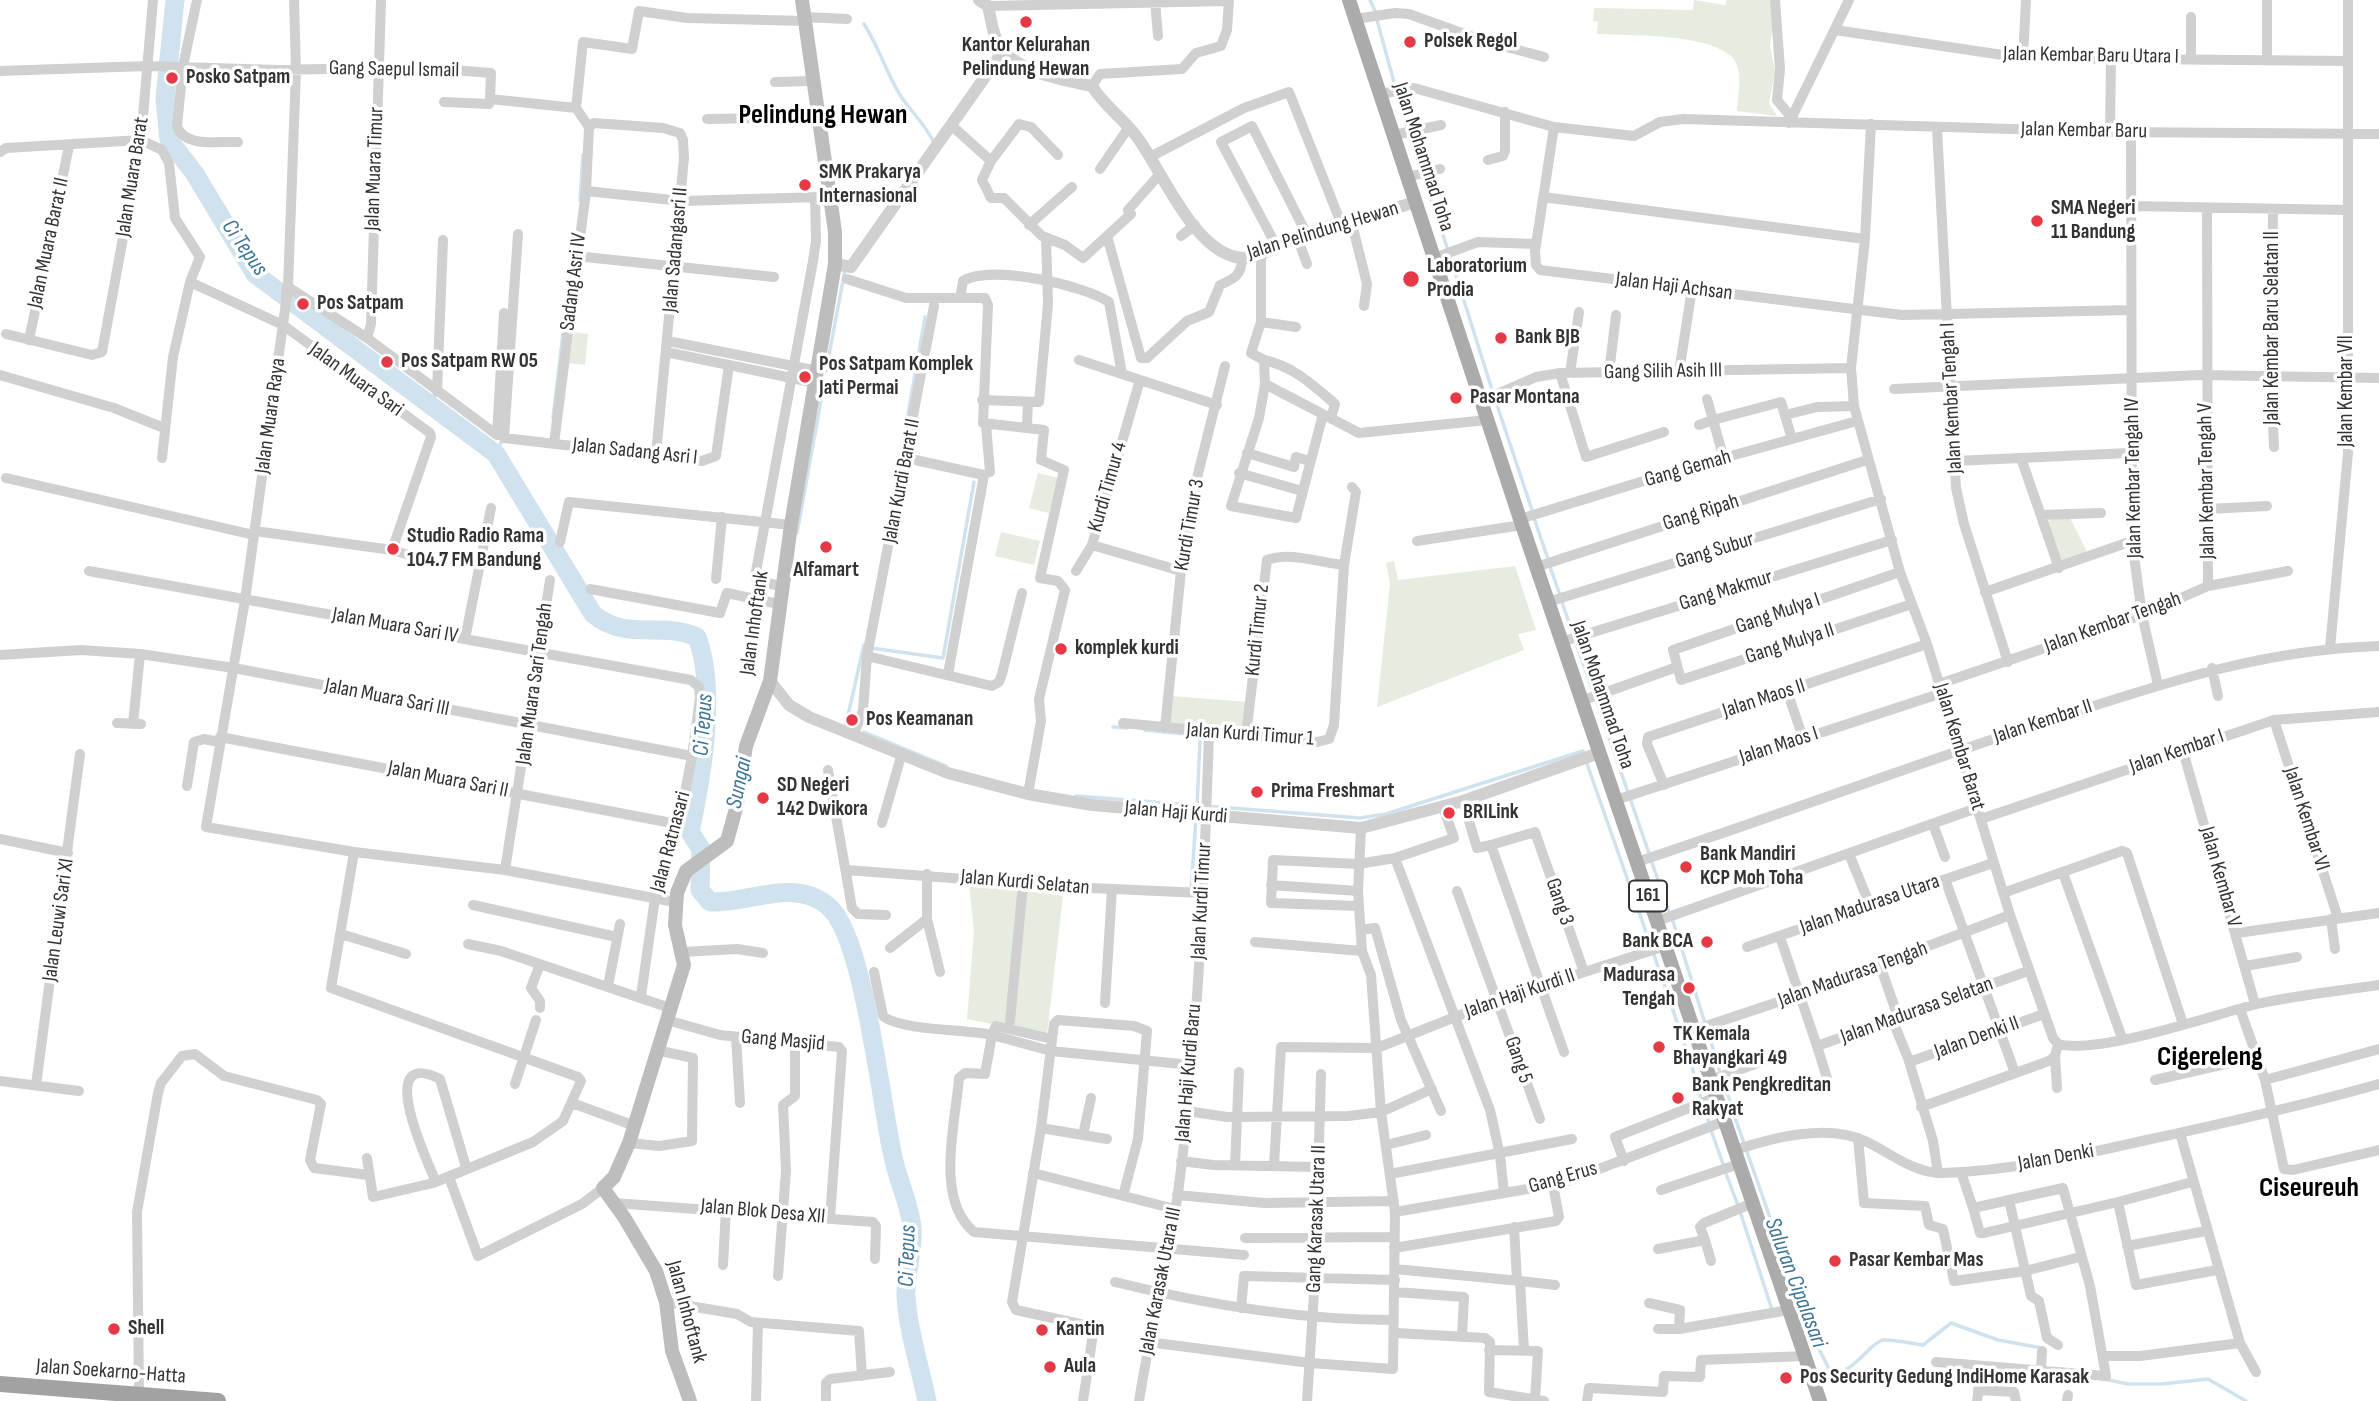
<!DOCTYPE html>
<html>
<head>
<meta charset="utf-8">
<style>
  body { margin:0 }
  canvas { display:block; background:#fff }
</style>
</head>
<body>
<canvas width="2379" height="1401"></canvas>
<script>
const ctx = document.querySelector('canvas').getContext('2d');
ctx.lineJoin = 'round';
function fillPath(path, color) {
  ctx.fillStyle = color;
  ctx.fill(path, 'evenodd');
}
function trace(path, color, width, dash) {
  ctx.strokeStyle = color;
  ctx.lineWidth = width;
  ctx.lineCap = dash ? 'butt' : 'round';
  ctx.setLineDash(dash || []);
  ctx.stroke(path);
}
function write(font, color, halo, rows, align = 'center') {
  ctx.font = font + ' "Sofia Sans Condensed",sans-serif';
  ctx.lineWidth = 7;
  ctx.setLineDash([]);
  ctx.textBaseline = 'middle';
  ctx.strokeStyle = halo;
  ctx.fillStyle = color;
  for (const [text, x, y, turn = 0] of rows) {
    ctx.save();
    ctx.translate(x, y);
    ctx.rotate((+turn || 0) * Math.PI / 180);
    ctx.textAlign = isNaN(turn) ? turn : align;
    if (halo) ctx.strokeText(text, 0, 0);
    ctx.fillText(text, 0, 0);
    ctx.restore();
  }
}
const green = new Path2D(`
  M1694,0L1725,5L1727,0H1772L1773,28L1770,45L1775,72L1769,103L1777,116L1737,111C1738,95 1744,70 1732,57C1707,33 1631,36 1597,34L1598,22L1593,21L1594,8L1693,10Z
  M574,332L588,334L585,365L569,363Z
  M1038,473L1058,478L1049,513L1029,508Z
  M2070,518L2089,556L2060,566L2044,521Z
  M1001,532L1040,541L1034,565L995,556Z
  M1394,561L1398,580L1515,566L1536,630L1518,634L1524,650L1377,707L1390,584L1386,563Z
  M1171,696L1248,702L1245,733L1169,726Z
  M969,883L1063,896L1047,1035L967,1019L974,932Z`);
const stream = new Path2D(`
  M1370,0L1375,11
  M1377,20L1395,86
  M864,24C879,47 888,77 902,98C913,114 926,125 934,143
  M1035,65L1090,74
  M1398,96L1408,130
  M1410,136L1421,170
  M1423,177L1448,250
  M580,200L583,155
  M1450,256L1493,393
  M826,371L845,270
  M1495,399L1533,513
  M553,418L564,325
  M496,454L501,442
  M901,455L925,317
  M1534,518L1549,562
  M797,533L824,384
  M1549,564L1560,595
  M1561,599L1574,637
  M1575,640L1594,695
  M871,648L943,658L974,482
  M1595,697L1650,856
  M846,724L864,645
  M1113,727L1127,728
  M1145,730L1195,735L1200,739L1197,808
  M864,732L946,766
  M1586,761L1652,949
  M1076,796L1360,818L1386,814L1583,751L1584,754
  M1651,860L1670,914
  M1191,891L1196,818
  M1672,918L1705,1023
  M1653,952L1690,1060
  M1707,1028L1721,1076
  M1691,1064L1702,1102
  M1722,1078L1731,1104
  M1703,1105L1710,1125
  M1732,1109L1809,1329L1831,1373C1853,1375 1869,1343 1883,1340C1894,1339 1912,1344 1923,1345L1951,1323L1998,1340L2042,1348
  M1711,1130L1724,1167
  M1725,1171L1739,1208
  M1740,1211L1772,1310
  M2104,1379L2128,1384H2162L2208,1379L2246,1401`);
const river = new Path2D(`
  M175,0L165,99L169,140L195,174L255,274L496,454L593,614C627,642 661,621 697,637C717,690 702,776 690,832L701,849L700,890L710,902C748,904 794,877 828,906C865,936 881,1109 894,1161C899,1183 910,1205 912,1228C914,1250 905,1274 906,1297C908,1331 920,1367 927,1401`);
const minor = new Path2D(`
  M197,0L183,66L177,126C184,148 219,141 238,142
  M294,0L296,70L288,287L367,338L497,435L504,313
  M1775,0L1780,69L1777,100L1792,118
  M2267,0V58
  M1155,1L1158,36
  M988,6L1229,1
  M805,17L847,19
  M2191,17V58
  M1355,19L1395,13L1409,14L1481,40L1544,57
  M1835,30L2023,58L2348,61
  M2023,58L2026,0
  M0,71L147,66L278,70L414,67L491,73L490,99L576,108
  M775,82L811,81
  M1092,86L1100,74L1182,69L1196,53L1221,46L1227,30L1229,0
  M1380,94L1414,88L1554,127L1634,136L1660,122L1683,119L2110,132L2379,134
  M444,102L489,104L490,99
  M707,119L817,117
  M1789,123L1849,0
  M1871,124L1865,239L1851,368L1854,406L1900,572L1927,644L2010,915L2053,1038L2058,1044C2099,1055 2212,1015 2257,1004C2297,995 2338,991 2379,985
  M951,125L991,161L982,180L991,198H1004L1042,236L1065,245L1083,258L1107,236
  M589,127L576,108L583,42L632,49L639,11L687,18L806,21
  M1554,127L1535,251L1536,265L1540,270L1902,315L2131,310
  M1937,128L1956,488L1964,524L2008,662
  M2110,132L2111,59
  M2131,132L2132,541L2142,615L2158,685
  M1394,135L1441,125
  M0,152L6,148L141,140L162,150L169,163L175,218L200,257L190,282
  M1150,157L1244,108L1289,92L1341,223
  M1488,160L1503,156L1505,151V112
  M991,161L1019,124L1031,127L1058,155
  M1100,169L1129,127
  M1159,175L1128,210L1131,214L1107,236L1141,358H1147L1187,321L1209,312L1220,285C1234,279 1242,275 1242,258
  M1407,177L1440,169
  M586,191L682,201L820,197
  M1543,197L1865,239
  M2131,206L2347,210
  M2207,209L2208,586
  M2273,210L2271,376L2274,447
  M1351,220L1367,284L1364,306
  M1029,225L1072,187
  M518,234L504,438L702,461L716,456L729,365
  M1181,236L1195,225
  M1297,237L1307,264
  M1277,247L1221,142L1252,126L1306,233
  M1261,255V322L1251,353L1264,360L1265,384L1259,418L1231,506L1296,518L1323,414
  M576,256L774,277
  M1434,258L1478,242L1536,244
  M847,279L906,298H960L963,281C990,264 1084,285 1109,302L1122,374
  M287,295L245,600L206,827L354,852L505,870L675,902
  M960,298H985L988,305L983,423L1044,430L1041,460L1064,470L1040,578L1058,581L1065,590L1039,699L1041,721L1028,794
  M1261,322L1296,327
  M6,334L92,355L102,352L141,140L153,0
  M367,338L371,324L381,0
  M29,340L69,146
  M668,341L818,371
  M666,352L816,383
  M1079,360L1217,405
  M1264,360C1293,366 1313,385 1335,404L1331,418
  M1679,372L1692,289
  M1560,373L1586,457L1664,432
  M1570,373L1579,312
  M1609,373L1616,315
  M0,375L114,408L164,428
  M1140,380L1092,545L1181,571
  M1265,384L1359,433L1487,420
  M1894,389L2200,375L2379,378
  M437,392L443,240
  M982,400L1039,402L1048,304L1046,238
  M1481,401L1536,377L1560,373L1851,368
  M1785,415L1817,407L1854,406
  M986,425L990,472
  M1699,425L1713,420L1707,399
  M1027,426L1028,402
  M554,444L586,191L589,127L594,123L663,128L680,133L683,140L684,158L656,454
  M1247,453L1294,467L1296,457L1310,461
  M162,458L173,357L190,282L283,325L430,433L431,437L392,550L255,531
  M906,458L984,475L948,674
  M2021,458L2059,568
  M1724,459L1713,420L1781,402L1792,439
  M1955,461L2129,453
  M1239,473L1302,491
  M6,478L254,535
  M2208,509L2267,506
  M2041,515L2101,513
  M1520,519L1673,472L1857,421
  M1417,541L1522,525
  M560,542L569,502L791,525
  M392,550L419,558
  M1536,567L1867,460
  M89,571L691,680L699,687L700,698L692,756L683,803L655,898L641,996
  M1076,571L1092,545
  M1900,572L1673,650L1681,680L1912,604
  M716,579L722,517
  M781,586L758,581L755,577L813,261L816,241L815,197
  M590,589L720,613L727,593L779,604
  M1985,592L2132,541
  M1548,602L1881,499
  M465,639L491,508
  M1561,642L1892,540
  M2330,648L2348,453V0
  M0,655L81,650L140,654L234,668L692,756
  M867,656L992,686L999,682L1002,674L1022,593
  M2212,668L2218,696
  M1939,684L2142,615L2208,586L2288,571
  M1787,691L1803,738
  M1581,701L1677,667
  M2274,720L2338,918
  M117,723L141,724
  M1123,723L1317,742L1329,739L1334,725L1344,565L1356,492L1352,487
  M133,724L140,654
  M1165,728L1181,571L1196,482L1225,366
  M854,734L863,710L867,656L934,306
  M1246,735L1267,560C1290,551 1320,563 1344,565
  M220,737L677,824
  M2183,751L2255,1004
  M828,770L852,908L858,914L886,915
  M1664,785L1647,744L1648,737L1927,644
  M187,786L194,742L204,739L219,742
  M1616,800L1942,693
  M1463,801L1477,848L1491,845L1564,1052
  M1981,819L2274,720L2379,712
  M882,823L902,753
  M1933,824L1945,857
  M0,839L68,853
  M1491,845L1535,832L1584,972
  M354,852L331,988L578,1077L581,1081L563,1121L533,1142L433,1183L373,1197L367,1158
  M1849,854L1870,905
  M1395,858L1490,1110L1500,1155L1504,1193
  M1637,862C1773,817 1908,767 2044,722C2159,685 2257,650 2379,646
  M505,870L550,580
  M847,870L1069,887L1202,893
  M2063,873L2122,1038
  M1945,879L2015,1073
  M1271,885L1358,891
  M1457,891L1540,1119
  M2003,893L2122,851L2127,853L2183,1024
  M473,905L617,937
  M1359,906L1271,903L1273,860L1358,864L1395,858L1454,838L1443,807
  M927,919L940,972
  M2331,919L2335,949
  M1657,921L1977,808
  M1361,930L1375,928L1401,1020L1441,1111
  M2237,933L2379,913
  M341,934L406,954
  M1780,937L1817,1046L2028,971
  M1255,942L1362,951
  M468,944L501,951L670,1008
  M1747,947L1993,863
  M890,948L927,919V874
  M683,952L737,949L763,953
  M1880,965L1898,1017
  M2245,966L2297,957
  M874,972L883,1016C901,1031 965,1029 992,1035L996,1026L1052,1039
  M608,986L620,924
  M1105,1003L1112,889
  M540,1008V1001L531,988L540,964
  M2240,1009L2265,1080L2284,1169L2293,1170L2379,1150
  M1892,1019L1908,1058L1912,1061L2044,1014
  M667,1020L720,1035L839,1047L842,1051L830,1218
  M1010,1021L1023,884
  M1694,1030L1799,995L2010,915
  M736,1037L740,1103
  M1817,1046L1827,1078
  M2055,1056L2057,1088
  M1908,1058L1933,1141L1938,1173
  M1191,1065L1051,1051L992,1035L985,1074L965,1073L959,1078C956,1121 934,1199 974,1232L1244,1255
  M1711,1080L1785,1053
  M2155,1080L2256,1057
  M2265,1080L2379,1049
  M0,1081L79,1091
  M515,1084L536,1020
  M36,1085L80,754
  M572,1103L635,1126
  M1921,1107L2049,1061L2055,1056L2058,1044
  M1187,1111L1227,1117L1348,1116L1381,1112L1432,1089
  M1041,1128L1107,1139
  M2180,1133L2240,1343L2256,1372
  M1083,1135L1091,1098
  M1858,1138L1864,1203L1925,1206L1929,1225L1943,1229L1954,1281L2025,1271L2080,1257
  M629,1143L659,1146L692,1141L693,1058L656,1050
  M1386,1145L1426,1135
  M1735,1150C1772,1138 1827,1123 1865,1141C1889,1152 1915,1174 1942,1173C2010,1171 2076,1156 2142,1141C2221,1124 2300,1106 2379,1084
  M1181,1161L1213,1165L1319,1167
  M1624,1161L1615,1137L1717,1097
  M1235,1165L1239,1072
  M1274,1165L1281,1047L1377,1048L1498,1000L1665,946
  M1033,1173L1175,1209
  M1390,1174L1572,1139
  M449,1177L478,1256L582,1204L603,1188
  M436,1182C428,1163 373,1046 440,1079L466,1167
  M2192,1182L2118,1202L2136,1285L2217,1270
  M1661,1190L1739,1164
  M1177,1195L1264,1203L1394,1201
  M2009,1200L2031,1296L2039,1301L2047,1338L2058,1345
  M614,1203L873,1222L876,1226L875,1259
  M1973,1208L1980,1233H1984L2118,1202
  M1395,1212L1562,1183L1725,1121
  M1514,1227L1517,1280
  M1245,1238L1394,1237
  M1705,1240L1711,1261
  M2127,1246L2206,1231
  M1394,1248L1556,1221L1559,1217L1553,1185
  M1658,1249L1705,1240L1700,1227L1704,1223L1753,1203
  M723,1265L726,1209
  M1395,1269L1520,1281L1524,1350
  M778,1276L786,1171L783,1105L795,1096V1041
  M1520,1281L1555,1285
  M1115,1282C1207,1305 1300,1320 1394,1320
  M1395,1292L1464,1297L1462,1337
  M666,1302L737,1314L751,1322L859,1331L862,1376
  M1649,1303L1680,1310L1679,1329
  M1241,1308L1244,1276L1395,1280
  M1658,1329H1679L1789,1310
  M1396,1333L1485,1338L1490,1342L1489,1392L1544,1401
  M1148,1342L1310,1363L1393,1369L1395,1212L1381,1112L1371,975L1362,951L1358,891L1361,828
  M1489,1350L1538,1351L1535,1400
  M2103,1356H2140L2240,1343
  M1936,1362L2106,1376L2090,1286L2063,1188L1973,1208L1961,1172
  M2041,1371L2042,1351
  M1978,1390L2014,1392L2016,1401
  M139,1395L137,1212L158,1093L161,1083L182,1056L195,1054L224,1076L317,1100L321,1104L310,1160L314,1168L368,1175
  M756,1401L758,1323
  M826,1401V1383L830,1379L890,1372
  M1083,1401L1094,1327L1016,1310L1012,1302L1041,1128L1054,1024L1058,1020L1134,1026L1147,1031L1138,1139L1123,1196
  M1139,1401C1150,1331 1168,1263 1178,1193C1198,1041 1204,886 1209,733
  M1307,1401L1315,1278L1321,1074
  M1587,1401L1589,1388L1663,1392L1664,1376L1700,1377L1701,1360L1805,1356
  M1977,1401L1981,1368
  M2067,1401L2068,1395`);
const tertiary = new Path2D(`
  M979,0L988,6C991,18 992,32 998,43C1016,73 1061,79 1092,86C1104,106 1123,118 1137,137C1162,170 1195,256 1243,258C1257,259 1271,249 1283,244C1325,223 1371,217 1415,202
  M835,264L851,267L1004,50
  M287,295L288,287
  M770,681L789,705L809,717L948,773L1028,794L1092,805L1361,828L1463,801L1599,753`);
const secondary = new Path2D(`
  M690,1401L672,1351L666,1302L656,1271L624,1217L603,1188L614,1177L629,1143L684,965L675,925L677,893L686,871L727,841L737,805L746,746L770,681L791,525L835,264V232L802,0`);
const primary = new Path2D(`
  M1349,0L1520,519L1820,1401`);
const trunk = new Path2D(`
  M0,1384L218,1401`);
const markers = [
  [1026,22,7,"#e63946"],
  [1410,42,7,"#e63946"],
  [172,78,7,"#e63946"],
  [805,185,7,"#e63946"],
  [2037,221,7,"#e63946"],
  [1411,279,9,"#e63946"],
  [303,304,7,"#e63946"],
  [1501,338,7,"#e63946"],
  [387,362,7,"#e63946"],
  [805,377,7,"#e63946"],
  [1456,398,7,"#e63946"],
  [826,547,7,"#e63946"],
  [393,549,7,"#e63946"],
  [1061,649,7,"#e63946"],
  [852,720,7,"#e63946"],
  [1257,792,7,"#e63946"],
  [763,798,7,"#e63946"],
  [1449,813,7,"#e63946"],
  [1686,867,7,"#e63946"],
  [1707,942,7,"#e63946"],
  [1689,988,7,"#e63946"],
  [1659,1047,7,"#e63946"],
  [1678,1098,7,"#e63946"],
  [1835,1261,7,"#e63946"],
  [114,1329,7,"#e63946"],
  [1042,1330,7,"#e63946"],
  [1050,1367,7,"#e63946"],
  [1786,1378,7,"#e63946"]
];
const shields = [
  [1648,896,38]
];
const shieldNames = [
  ["161",1648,896]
];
const poiNames = [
  ["Polsek Regol",1424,42],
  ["Kantor Kelurahan",1026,46,"center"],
  ["Pelindung Hewan",1026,70,"center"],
  ["Posko Satpam",186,78],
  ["SMK Prakarya",819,173],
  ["Internasional",819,197],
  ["SMA Negeri",2051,209],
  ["11 Bandung",2051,233],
  ["Laboratorium",1427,267],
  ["Prodia",1427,291],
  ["Pos Satpam",317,304],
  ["Bank BJB",1515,338],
  ["Pos Satpam RW 05",401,362],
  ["Pos Satpam Komplek",819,365],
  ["Jati Permai",819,389],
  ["Pasar Montana",1470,398],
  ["Studio Radio Rama",407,537],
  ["104.7 FM Bandung",407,561],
  ["Alfamart",826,571,"center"],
  ["komplek kurdi",1075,649],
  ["Pos Keamanan",866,720],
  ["SD Negeri",777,786],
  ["142 Dwikora",777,810],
  ["Prima Freshmart",1271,792],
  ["BRILink",1463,813],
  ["Bank Mandiri",1700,855],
  ["KCP Moh Toha",1700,879],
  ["Bank BCA",1693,942,"right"],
  ["Madurasa",1675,976,"right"],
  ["Tengah",1675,1000,"right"],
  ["TK Kemala",1673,1035],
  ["Bhayangkari 49",1673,1059],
  ["Bank Pengkreditan",1692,1086],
  ["Rakyat",1692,1110],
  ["Pasar Kembar Mas",1849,1261],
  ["Shell",128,1329],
  ["Kantin",1056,1330],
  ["Aula",1064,1367],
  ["Pos Security Gedung IndiHome Karasak",1800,1378]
];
const streetNames = [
  ["Jalan Kembar Baru Utara I",2091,56,1],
  ["Gang Saepul Ismail",394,70,1],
  ["Jalan Kembar Baru",2084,131,1],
  ["Jalan Mohammad Toha",1423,157,72],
  ["Jalan Muara Timur",375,169,-88],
  ["Jalan Muara Barat",133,177,-81],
  ["Jalan Pelindung Hewan",1323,231,-17],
  ["Jalan Muara Barat II",49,243,-78],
  ["Jalan Sadangasri II",676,250,-85],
  ["Sadang Asri IV",574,282,-83],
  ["Jalan Haji Achsan",1674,287,7],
  ["Jalan Kembar Baru Selatan II",2273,328,-90],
  ["Gang Silih Asih III",1663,372,-1],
  ["Jalan Muara Sari",356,380,36],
  ["Jalan Kembar VII",2347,391,-90],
  ["Jalan Kembar Tengah I",1952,398,-93],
  ["Jalan Muara Raya",271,416,-82],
  ["Jalan Sadang Asri I",635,452,6],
  ["Gang Gemah",1688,469,-16],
  ["Jalan Kembar Tengah IV",2134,478,-91],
  ["Jalan Kurdi Barat II",902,481,-79],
  ["Jalan Kembar Tengah V",2207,481,-91],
  ["Kurdi Timur 4",1108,487,-74],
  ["Gang Ripah",1701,513,-18],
  ["Kurdi Timur 3",1190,525,-80],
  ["Gang Subur",1715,551,-17],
  ["Gang Makmur",1726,591,-17],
  ["Gang Mulya I",1778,614,-19],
  ["Jalan Inhoftank",755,623,-82],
  ["Jalan Kembar Tengah",2113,623,-20],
  ["Jalan Muara Sari IV",395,626,10],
  ["Kurdi Timur 2",1258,630,-84],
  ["Gang Mulya II",1790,644,-18],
  ["Jalan Muara Sari Tengah",535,684,-82],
  ["Jalan Mohammad Toha",1602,695,71],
  ["Jalan Muara Sari III",387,698,11],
  ["Jalan Maos II",1764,699,-18],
  ["Jalan Kembar II",2043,722,-18],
  ["Jalan Kurdi Timur 1",1250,735,4],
  ["Jalan Maos I",1779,746,-18],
  ["Jalan Kembar Barat",1959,747,73],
  ["Jalan Kembar I",2177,752,-19],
  ["Jalan Muara Sari II",448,780,11],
  ["Jalan Haji Kurdi",1176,813,5],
  ["Jalan Kembar VI",2306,819,72],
  ["Jalan Ratnasari",671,842,-75],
  ["Jalan Kembar V",2220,877,74],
  ["Jalan Kurdi Selatan",1025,883,5],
  ["Jalan Kurdi Timur",1202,901,-87],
  ["Gang 3",1559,902,71],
  ["Jalan Madurasa Utara",1870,905,-19],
  ["Jalan Leuwi Sari XI",59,920,-82],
  ["Jalan Madurasa Tengah",1853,975,-20],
  ["Jalan Haji Kurdi II",1520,994,-19],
  ["Jalan Madurasa Selatan",1917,1011,-20],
  ["Jalan Denki II",1977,1038,-20],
  ["Gang Masjid",783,1041,5],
  ["Gang 5",1518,1060,71],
  ["Jalan Haji Kurdi Baru",1189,1073,-85],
  ["Jalan Denki",2056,1158,-10],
  ["Gang Erus",1563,1178,-16],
  ["Jalan Blok Desa XII",763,1212,5],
  ["Gang Karasak Utara II",1317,1219,-88],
  ["Jalan Karasak Utara III",1161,1281,-79],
  ["Jalan Inhoftank",686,1312,75],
  ["Jalan Soekarno-Hatta",111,1372,4]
];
const waterNames = [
  ["Ci Tepus",244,248,55],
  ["Ci Tepus",704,725,-86],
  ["Sungai",740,783,-78],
  ["Ci Tepus",908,1256,-88],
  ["Saluran Cipalasari",1795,1283,69]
];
const districtNames = [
  ["Pelindung Hewan",823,116],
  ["Cigereleng",2210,1058],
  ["Ciseureuh",2309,1189]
];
fillPath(green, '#e6ecdf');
trace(stream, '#cfe2ee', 3.5);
trace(river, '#cfe2ee', 19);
trace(minor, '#d0d0d0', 10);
trace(tertiary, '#d0d0d0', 12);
trace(secondary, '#bdbdbd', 14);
trace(primary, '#ababab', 14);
trace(trunk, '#a2a2a2', 16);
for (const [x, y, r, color] of markers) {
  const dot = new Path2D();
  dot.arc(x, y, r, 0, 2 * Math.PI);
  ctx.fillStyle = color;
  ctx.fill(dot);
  trace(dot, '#fff', 2.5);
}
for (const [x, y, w] of shields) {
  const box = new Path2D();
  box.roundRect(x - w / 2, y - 15.5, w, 31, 5);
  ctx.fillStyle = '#fff';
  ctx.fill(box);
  trace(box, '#333', 2);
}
write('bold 19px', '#333', null, shieldNames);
write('bold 21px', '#333', '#fff', poiNames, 'left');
write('21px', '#333', '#fff', streetNames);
write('italic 23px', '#3f7597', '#fff', waterNames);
write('bold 28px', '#000', '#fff', districtNames);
</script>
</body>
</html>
